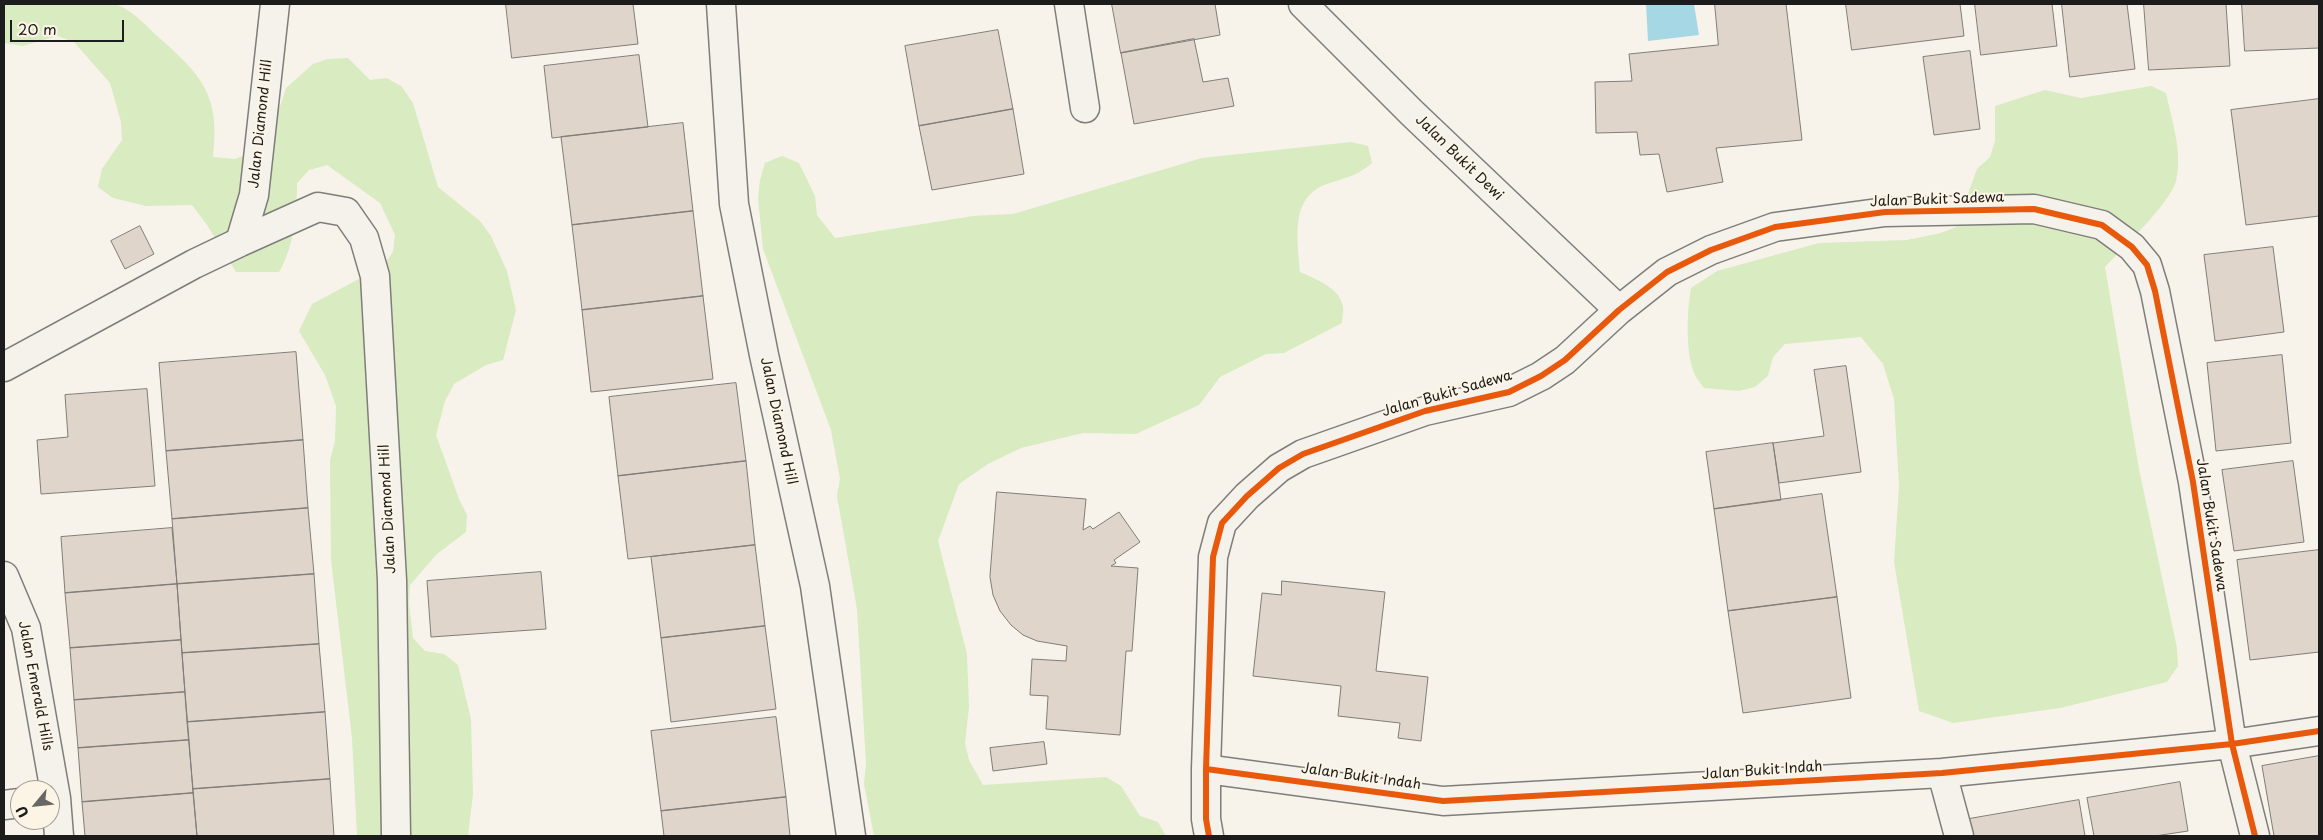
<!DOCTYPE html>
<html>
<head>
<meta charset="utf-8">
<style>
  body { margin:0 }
  #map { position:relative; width:2323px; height:840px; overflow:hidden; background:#f7f3ea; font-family:"Playpen Sans",sans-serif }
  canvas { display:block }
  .frame { position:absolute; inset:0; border:5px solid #1c1c1c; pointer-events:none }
  .north { position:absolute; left:10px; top:780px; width:50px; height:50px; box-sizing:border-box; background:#fcf5e5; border:1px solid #a29e95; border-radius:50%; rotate:242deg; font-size:14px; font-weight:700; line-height:20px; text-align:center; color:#1c1c1c }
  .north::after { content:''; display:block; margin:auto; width:18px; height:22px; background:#696764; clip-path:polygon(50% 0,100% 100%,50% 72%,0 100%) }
  .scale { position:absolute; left:10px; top:20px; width:114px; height:22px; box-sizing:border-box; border:2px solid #1c1c1c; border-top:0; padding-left:6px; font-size:15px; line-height:18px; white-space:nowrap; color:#1c1c1c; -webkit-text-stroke:4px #fcf5e5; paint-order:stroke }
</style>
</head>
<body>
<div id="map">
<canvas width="2323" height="840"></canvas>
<div class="frame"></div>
<div class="north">U</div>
<div class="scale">20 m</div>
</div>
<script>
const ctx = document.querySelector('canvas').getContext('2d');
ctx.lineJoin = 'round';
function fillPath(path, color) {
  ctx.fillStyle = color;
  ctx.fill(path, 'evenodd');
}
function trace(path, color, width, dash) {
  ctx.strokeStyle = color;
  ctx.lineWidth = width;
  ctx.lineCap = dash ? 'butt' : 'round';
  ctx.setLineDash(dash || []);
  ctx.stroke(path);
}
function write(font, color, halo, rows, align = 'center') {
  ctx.font = font + ' "Playpen Sans",sans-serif';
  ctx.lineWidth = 4;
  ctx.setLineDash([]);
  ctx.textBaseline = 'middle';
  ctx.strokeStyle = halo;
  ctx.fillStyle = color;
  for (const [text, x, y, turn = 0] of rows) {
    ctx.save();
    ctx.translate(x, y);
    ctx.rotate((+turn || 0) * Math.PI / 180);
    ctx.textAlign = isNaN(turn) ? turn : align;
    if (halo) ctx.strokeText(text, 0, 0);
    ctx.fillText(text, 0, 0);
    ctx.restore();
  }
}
const green = new Path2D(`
  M4,4C31,4 58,4 84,4C94,4 106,2 115,4C130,9 144,23 155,34C200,74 221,93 213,157L235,159L250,153L281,104L286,88L313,64L328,59L348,58L370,80L387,78L402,87L413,103L438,187L480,221L491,236L507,271L516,310L503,360L486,365L454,384L445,401L436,435L459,499L467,515L466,532L437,554L410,585L409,603L413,638L425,651L444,654L458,665L471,719L473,794L468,836H357L352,738L331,560L330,460L335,441L336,406L325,375L299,331L312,304L383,266L393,252L395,235L380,203L327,165L309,170L297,183C297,212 294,247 279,272H236L207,225L192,205L146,206L113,198L98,187L102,169L122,140L121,122L110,83L74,42L57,36L23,46L4,43Z
  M2151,86L2166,93C2172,121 2183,153 2176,181C2171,202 2122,249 2105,267L2139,469L2177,648L2178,666L2167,682L2060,708L1953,723L1919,711L1894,562L1899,486L1894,399L1883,364L1861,337L1785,344L1773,357L1768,376L1755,387L1739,391L1704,388C1701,384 1697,379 1695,375C1685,354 1687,310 1691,288L1717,271L1819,243L1907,240L1941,233L1956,227L1977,169L1990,157L1995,141V106L2045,90L2081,98Z
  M1351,142L1368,146L1372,163C1355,177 1347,177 1327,184C1289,197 1298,240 1300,272C1316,279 1340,288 1343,307C1344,312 1342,318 1342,323L1284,353L1266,354L1220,377L1199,405L1136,434L1083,433L1021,448L988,464L959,484L938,541L967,654L969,707L965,743L969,760L983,785L1106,777L1121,786L1140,816L1158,822L1166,836H874L864,784L866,764L857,609L837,496L840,479L831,430L763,249L758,198L760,180L765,163L782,156L799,163L815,196L817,215L835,238L973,216L1013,214L1202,158Z`);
const water = new Path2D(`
  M1646,4H1694L1699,35L1648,41Z`);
const building = new Path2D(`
  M506,4H633L638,44L512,58Z
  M1112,4H1215L1220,35L1121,53Z
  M1715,4H1786L1802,140L1716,148L1723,182L1667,192L1659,154L1640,155L1637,132L1596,133L1595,82L1632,81L1629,54L1718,45Z
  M1846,4H1960L1964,36L1852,50Z
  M1975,4H2052L2057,46L1981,55Z
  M2062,4H2127L2135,69L2070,77Z
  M2144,4H2226L2230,66L2149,70Z
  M2242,4H2319V48L2245,51Z
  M998,30L1013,109L919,126L905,46Z
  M1194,39L1203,82L1228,78L1234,106L1134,124L1121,53Z
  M1970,51L1980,129L1934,135L1923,57Z
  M639,55L648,127L552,138L544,66Z
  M2319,99V216L2246,225L2231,110Z
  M1013,109L1024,174L932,190L919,126Z
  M683,123L693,211L572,225L561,137Z
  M693,211L703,296L582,310L572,225Z
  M140,226L154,254L125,269L111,241Z
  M2273,247L2284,332L2215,341L2204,255Z
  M703,296L713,379L591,392L582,310Z
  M296,352L303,440L166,451L159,363Z
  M2282,355L2291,443L2216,451L2207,363Z
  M1846,366L1861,472L1779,483L1773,443L1824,436L1814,370Z
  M736,383L746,461L618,476L609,397Z
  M147,389L155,486L41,494L37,440L68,437L65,395Z
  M303,440L308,508L172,519L166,451Z
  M1773,443L1781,500L1714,509L1706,452Z
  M746,461L755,545L628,559L618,476Z
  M2293,461L2304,542L2234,551L2222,470Z
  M997,492L1086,499L1083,530L1090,526L1093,529L1119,512L1140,542L1114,560L1116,563L1111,566L1138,568L1132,651H1126L1120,735L1046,729L1048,696L1030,695L1032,659L1066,661L1067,646L1037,641L1023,635L1011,625L1000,611L993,595L990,577Z
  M1822,494L1837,597L1728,611L1714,509Z
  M308,508L314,574L177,584L172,519Z
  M172,528L177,584L65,593L61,537Z
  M755,545L765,626L661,638L651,557Z
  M2319,550V652L2250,660L2237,560Z
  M541,572L546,629L431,637L427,581Z
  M314,574L319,644L182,653L177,584Z
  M1282,581L1385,592L1376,671L1428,677L1421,741L1398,738L1400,723L1338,716L1341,686L1253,676L1262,593L1281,595Z
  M177,584L181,640L70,648L65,593Z
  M1837,597L1851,698L1743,713L1728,611Z
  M765,626L776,709L671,722L661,638Z
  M181,640L185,692L74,700L70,648Z
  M319,644L325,712L187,722L182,653Z
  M185,692L189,740L78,748L74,700Z
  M325,712L330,779L193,789L187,722Z
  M776,717L786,797L661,811L651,731Z
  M189,740L193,793L82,802L78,748Z
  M1044,742L1047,764L993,771L990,748Z
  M2319,756V836H2274L2262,766Z
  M330,779L334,836H197L193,789Z
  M2180,782L2188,831L2155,836H2094L2087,798Z
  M193,793L197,836H85L82,802Z
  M786,797L790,836H664L661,811Z
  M2079,800L2085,836H1972L1969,819Z`);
const street = new Path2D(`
  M721,4L734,204L764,355L815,586L851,836
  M1069,4L1085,108
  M1303,4L1412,113L1619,310
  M240,242L254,195L275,4
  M4,367L194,264L240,242L318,207L346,212L364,238L375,276L392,580L396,836
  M4,576L26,628L56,798L59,836
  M1206,769L1443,801L1942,773L2232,744L2319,731
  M1942,773L1959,836
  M4,805L20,803
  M1209,836L1206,819V769L1213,557L1222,523L1247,496L1279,468L1303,454L1425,411L1509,392L1541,376L1565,360L1619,310L1667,272L1711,250L1775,227L1885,212L2034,209L2102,225L2132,247L2147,265L2155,291L2193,482L2232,744L2255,836`);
const cycleway = new Path2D(`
  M1206,769L1443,801L1942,773L2232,744L2319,731
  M1209,836L1206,819V769L1213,557L1222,523L1247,496L1279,468L1303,454L1425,411L1509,392L1541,376L1565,360L1619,310L1667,272L1711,250L1775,227L1885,212L2034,209L2102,225L2132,247L2147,265L2155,291L2193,482L2232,744L2255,836`);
const streetNames = [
  ["Jalan Diamond Hill",261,124,-84],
  ["Jalan Bukit Dewi",1459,158,44],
  ["Jalan Bukit Sadewa",1937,200,-2],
  ["Jalan Bukit Sadewa",1447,394,-16],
  ["Jalan Diamond Hill",778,421,78],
  ["Jalan Diamond Hill",388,509,-93],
  ["Jalan Bukit Sadewa",2211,525,81],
  ["Jalan Emerald Hills",35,686,79],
  ["Jalan Bukit Indah",1762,771,-4],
  ["Jalan Bukit Indah",1361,777,8]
];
fillPath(green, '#d8ebc1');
fillPath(water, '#a5d8e4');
fillPath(building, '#e0d5cb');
trace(building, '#7f7d79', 1);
trace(street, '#7f7d79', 31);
trace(street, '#f5f2ec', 28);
trace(cycleway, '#e8590c', 6);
write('14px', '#1c1c1c', '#fcf5e5', streetNames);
</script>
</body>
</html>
